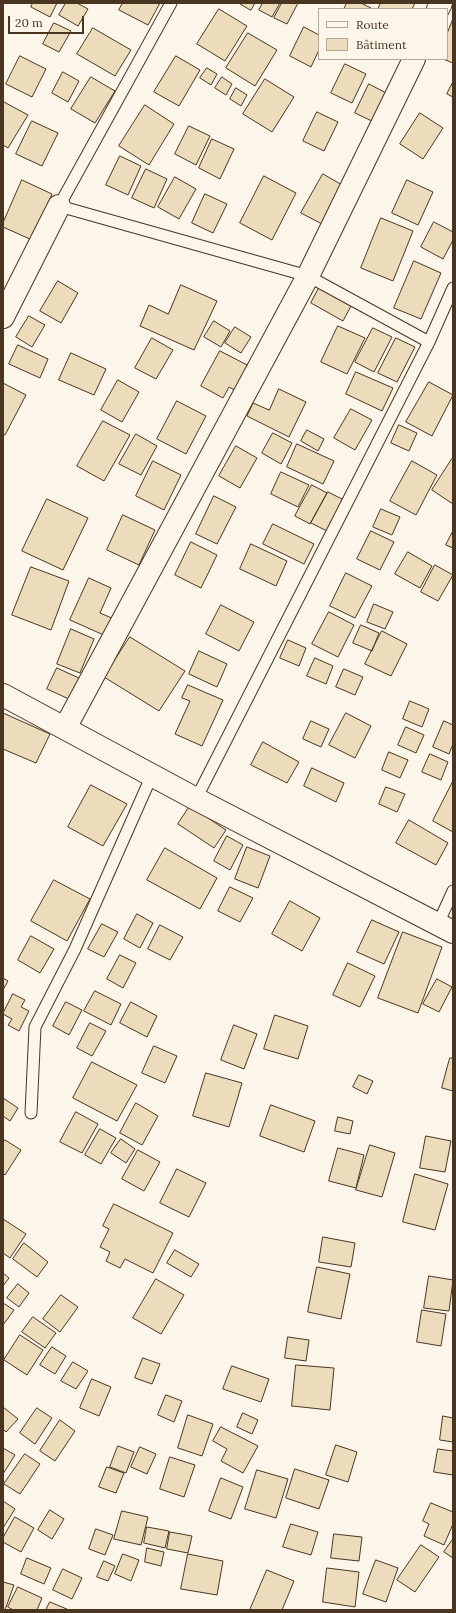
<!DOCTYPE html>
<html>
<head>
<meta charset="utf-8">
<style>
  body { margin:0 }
  #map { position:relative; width:456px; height:1613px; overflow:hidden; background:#fbf6e9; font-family:Lora,serif }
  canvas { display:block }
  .frame { position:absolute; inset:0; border:4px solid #4a3520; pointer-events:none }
  .legend { position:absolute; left:318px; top:8px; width:130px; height:52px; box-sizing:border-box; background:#fbf6e9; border:1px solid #b4a999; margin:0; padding:5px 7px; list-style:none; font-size:12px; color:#4a3520 }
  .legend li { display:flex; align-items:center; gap:8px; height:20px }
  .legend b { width:20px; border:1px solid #b4a999 }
  .scale { position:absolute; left:8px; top:16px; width:76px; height:18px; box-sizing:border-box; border:2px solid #4a3520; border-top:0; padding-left:5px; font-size:12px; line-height:14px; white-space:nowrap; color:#4a3520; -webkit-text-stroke:3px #fbf6e9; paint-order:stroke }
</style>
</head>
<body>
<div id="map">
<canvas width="456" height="1613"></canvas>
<div class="frame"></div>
<ul class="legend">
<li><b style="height:5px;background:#fbf6e9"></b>Route</li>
<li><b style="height:11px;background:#ecdcbc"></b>Bâtiment</li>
</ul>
<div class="scale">20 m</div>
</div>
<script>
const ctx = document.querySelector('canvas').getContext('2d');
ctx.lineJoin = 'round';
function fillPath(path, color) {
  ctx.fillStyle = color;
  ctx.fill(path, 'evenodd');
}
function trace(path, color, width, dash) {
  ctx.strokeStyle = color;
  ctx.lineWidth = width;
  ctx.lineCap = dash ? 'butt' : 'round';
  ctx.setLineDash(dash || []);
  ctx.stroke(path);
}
const building = new Path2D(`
  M33,3H57L50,17L31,7Z
  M66,3H77L88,9L78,26L59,15Z
  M123,3H160L148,25L119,10Z
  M239,3H255L251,10Z
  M263,3H280L272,17L259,10Z
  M282,3H298L287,24L274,18Z
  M347,3H361L371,8L370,9H344Z
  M381,3H415L412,9H378Z
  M219,9L247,26L225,61L197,44Z
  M453,19V63L443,59H447V34Z
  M54,23L71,31L59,52L43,44Z
  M304,27L319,35V50L311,67L290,56Z
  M93,28L131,50L115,76L77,54Z
  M248,33L277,50L255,86L226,68Z
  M20,56L46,69L32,97L6,84Z
  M176,56L200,70L179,106L154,92Z
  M345,64L366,74L352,103L331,93Z
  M207,68L217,74L211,85L200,78Z
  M63,72L79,81L68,102L52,93Z
  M91,77L115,91L95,123L71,109Z
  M222,77L232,84L226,95L215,88Z
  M265,79L294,97L272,132L243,114Z
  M453,82V97L447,94Z
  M369,84L390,95L376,123L355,113Z
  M236,88L247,95L241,106L230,99Z
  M4,102L28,115L8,148L3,145V104Z
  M145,105L174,124L149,165L119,146Z
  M317,112L338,122L324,151L303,141Z
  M420,113L443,128L423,159L400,144Z
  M32,121L58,133L42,166L16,154Z
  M189,126L210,136L196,165L175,154Z
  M212,139L234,149L220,179L199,168Z
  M120,156L141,166L128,195L106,185Z
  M146,169L167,179L154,208L132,198Z
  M323,174L344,186L322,224L301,213Z
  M264,176L296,193L272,240L240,223Z
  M175,177L196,189L179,219L158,207Z
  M22,180L52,194L32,240L3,227V223Z
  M407,180L433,192L418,225L392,213Z
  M205,194L227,204L213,233L192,223Z
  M381,218L413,231L393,281L361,268Z
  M434,222L453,232V240L443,259L421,247Z
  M414,261L441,273L421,319L394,308Z
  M58,281L78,293L61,323L40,311Z
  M181,285L217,301L194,350L140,326L149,305L168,314Z
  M319,288L351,306L343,321L311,303Z
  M29,316L45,325L32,347L16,337Z
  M214,321L230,331L221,347L204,337Z
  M338,326L365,338L347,374L321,362Z
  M235,327L251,337L241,353L225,343Z
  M373,328L392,337L374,372L355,362Z
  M152,338L173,350L156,379L135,368Z
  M396,338L415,347L397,382L378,373Z
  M18,345L48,359L40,378L9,364Z
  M220,351L253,368L240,393L229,387L223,398L201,386Z
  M71,353L106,369L94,395L59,380Z
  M356,372L393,388L382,411L346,394Z
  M118,380L139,392L122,422L101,410Z
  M429,382L453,395L432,436L406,422Z
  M3,383L26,395L5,435L3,434Z
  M279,389L306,402L289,437L247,416L253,403L269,410Z
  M177,401L206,416L186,454L157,439Z
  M351,409L372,420L355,450L334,438Z
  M103,421L130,435L104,481L77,466Z
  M399,425L417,433L409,451L391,443Z
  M307,430L324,439L318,451L301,441Z
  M273,433L292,443L281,464L262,453Z
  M136,434L157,446L141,475L119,464Z
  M297,444L334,461L323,484L287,467Z
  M236,446L257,458L240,488L219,476Z
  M452,459L453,460V504L432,490Z
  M153,461L181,475L164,510L136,496Z
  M412,461L437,475L416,515L390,501Z
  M281,472L309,485L298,507L271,494Z
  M312,485L327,493L310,524L295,516Z
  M328,492L344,500L327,531L311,523Z
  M214,496L236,507L217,544L196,534Z
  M47,499L88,518L63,570L22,551Z
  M381,509L400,517L392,535L373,527Z
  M123,515L155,530L139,565L107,550Z
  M273,524L314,544L304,564L263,544Z
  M371,531L394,542L380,570L357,559Z
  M453,531V548L446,545Z
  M191,542L217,555L201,588L175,575Z
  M251,544L287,561L276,586L240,569Z
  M408,552L432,566L420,588L395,574Z
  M435,565L453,575L438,601L421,592Z
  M31,567L69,581L51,630L12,615Z
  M346,573L372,586L355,618L330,606Z
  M89,578L111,588L100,613L114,619L106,636L70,620Z
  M374,604L393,612L385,629L367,622Z
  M221,605L254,622L239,651L206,634Z
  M329,612L354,625L338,657L312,644Z
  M361,625L379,633L372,651L353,643Z
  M71,629L94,639L80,673L57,664Z
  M382,631L407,644L391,676L365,664Z
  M130,637L185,671L159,711L104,677Z
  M288,640L306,648L299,666L280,658Z
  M199,651L227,664L217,687L189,674Z
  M315,658L333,666L326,684L307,676Z
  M57,668L81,679L71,700L47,689Z
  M344,669L363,677L355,695L336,687Z
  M188,685L223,700L202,746L175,734L190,701L182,698Z
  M410,701L429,709L422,727L403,719Z
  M3,713L50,734L36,763L3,749Z
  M346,713L371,726L355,758L329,745Z
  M311,721L329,729L321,747L303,739Z
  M444,721L453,725V744L449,754L433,747Z
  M406,727L424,735L416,753L398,745Z
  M263,742L299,762L287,783L251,765Z
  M389,752L408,760L400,778L382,770Z
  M430,754L448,762L441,780L422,772Z
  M312,768L344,783L336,802L304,786Z
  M453,781V832L433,821Z
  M91,785L127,804L103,846L68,827Z
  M386,787L405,794L397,812L379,804Z
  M190,806L226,830L214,848L178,824Z
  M409,820L448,843L436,865L396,843Z
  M227,836L243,845L230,870L214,861Z
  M247,847L270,856L258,888L235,879Z
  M165,848L217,878L200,909L147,880Z
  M54,880L90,899L67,941L31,921Z
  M230,887L253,898L240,922L218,911Z
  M290,901L320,918L302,951L272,934Z
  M137,914L153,923L140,948L124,939Z
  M372,920L399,932L384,964L357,952Z
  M102,924L118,932L104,957L88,949Z
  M160,925L183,937L170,960L148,949Z
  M403,932L442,947L418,1013L378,998Z
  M31,936L54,949L40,973L18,960Z
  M120,955L136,963L123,988L107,979Z
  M348,963L375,976L360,1007L333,995Z
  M3,978L8,981L3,990Z
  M437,979L452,987L439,1012L423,1004Z
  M95,991L121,1004L111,1025L84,1011Z
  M13,994L25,1000L21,1007L29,1011L19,1031L8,1025L12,1019L3,1014Z
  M66,1002L82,1010L69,1035L53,1026Z
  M131,1002L157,1016L147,1037L120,1023Z
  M275,1015L308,1026L298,1059L264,1049Z
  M90,1023L106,1031L92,1056L77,1048Z
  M234,1025L257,1034L244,1069L221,1060Z
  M154,1046L177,1056L165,1083L142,1073Z
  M450,1058H453V1091L442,1088Z
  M92,1062L137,1085L117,1121L73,1098Z
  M206,1073L242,1083L229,1127L193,1116Z
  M359,1075L373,1081L367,1094L353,1087Z
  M3,1098L18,1108L10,1121L3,1116Z
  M136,1103L158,1116L142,1145L120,1133Z
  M271,1105L315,1121L304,1152L260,1136Z
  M76,1112L98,1124L82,1153L60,1142Z
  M338,1117L353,1121L350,1134L335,1131Z
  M100,1129L116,1138L101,1164L85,1155Z
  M426,1136L451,1141L445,1172L420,1168Z
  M121,1139L135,1149L126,1163L111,1153Z
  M5,1140L21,1150L5,1175L3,1173V1143Z
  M370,1145L395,1153L382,1197L356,1190Z
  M338,1148L364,1155L356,1188L329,1181Z
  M138,1150L160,1162L144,1191L122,1179Z
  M177,1169L206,1183L189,1217L160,1203Z
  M415,1174L448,1184L435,1230L403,1222Z
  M114,1204L173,1233L153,1273L125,1259L120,1268L106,1261L110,1252L100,1247L109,1229L103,1226Z
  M3,1219L26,1234L10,1258L3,1253Z
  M323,1237L355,1243L351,1267L319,1262Z
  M24,1243L48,1262L37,1277L13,1259Z
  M175,1250L199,1264L191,1277L167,1263Z
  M317,1267L350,1274L341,1319L308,1312Z
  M3,1273L9,1278L3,1286Z
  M429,1276L453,1280L449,1311L424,1308Z
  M156,1279L184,1295L161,1334L133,1318Z
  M18,1284L29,1293L19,1307L7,1298Z
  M61,1295L78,1307L60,1332L43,1319Z
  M3,1303L14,1310L3,1325Z
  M422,1310L446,1314L441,1346L417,1342Z
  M33,1317L56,1333L45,1348L22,1332Z
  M20,1335L43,1350L27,1375L4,1360Z
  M288,1337L309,1340L306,1361L285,1358Z
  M52,1347L66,1356L55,1374L40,1365Z
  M143,1358L160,1364L152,1384L135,1378Z
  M73,1362L88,1371L76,1389L61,1381Z
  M296,1365L334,1368L330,1410L292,1406Z
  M232,1366L269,1379L261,1402L223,1389Z
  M92,1379L111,1387L99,1416L80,1408Z
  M166,1395L182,1401L174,1422L158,1415Z
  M3,1407L18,1419L6,1432L3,1429Z
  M37,1408L52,1418L35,1444L20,1433Z
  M243,1413L258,1420L252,1434L237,1427Z
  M188,1415L213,1424L202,1456L178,1448Z
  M443,1416L453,1418V1442L440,1440Z
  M60,1420L75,1431L55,1461L40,1451Z
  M221,1427L258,1446L243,1473L221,1461L227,1449L213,1441Z
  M336,1445L357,1452L348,1482L326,1475Z
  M118,1446L134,1452L126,1473L110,1467Z
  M140,1447L156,1454L147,1474L131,1467Z
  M3,1448L15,1455L3,1474Z
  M438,1449L453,1451V1475L434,1472Z
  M25,1454L40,1464L20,1494L4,1484Z
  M170,1457L195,1465L184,1497L160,1489Z
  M107,1467L124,1473L116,1493L99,1487Z
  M295,1469L329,1480L319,1509L286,1498Z
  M257,1470L288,1479L276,1518L245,1509Z
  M221,1478L243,1487L231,1519L209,1511Z
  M3,1501L15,1509L3,1528Z
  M431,1503L453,1512V1524L444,1545L424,1536L429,1524L423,1521Z
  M50,1510L64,1519L52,1539L38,1530Z
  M122,1511L148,1517L141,1545L114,1539Z
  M15,1517L34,1528L21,1552L3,1542V1538Z
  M291,1524L318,1532L311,1555L283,1547Z
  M147,1527L169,1531L165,1548L144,1543Z
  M96,1529L113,1535L105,1555L89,1549Z
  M170,1532L192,1536L188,1553L167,1549Z
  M334,1534L362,1537L359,1561L331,1558Z
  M453,1539V1558L444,1552Z
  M421,1545L439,1557L415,1592L397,1580Z
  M147,1548L164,1552L161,1566L145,1562Z
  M123,1554L139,1560L131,1581L115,1574Z
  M188,1554L223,1561L217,1595L181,1589Z
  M27,1558L51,1568L44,1584L21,1574Z
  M376,1560L398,1568L386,1602L363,1594Z
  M104,1561L115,1566L108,1581L97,1577Z
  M327,1568L359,1572L355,1607L323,1602Z
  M63,1569L82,1578L72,1599L53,1590Z
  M267,1570L294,1581L282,1610H250Z
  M3,1582L14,1585L5,1610H3Z
  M18,1587L42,1598L37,1610H13L8,1607Z
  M50,1602L69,1610H46Z`);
const lane = new Path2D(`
  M171,3L59,206L308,276L429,342
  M196,799L429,342L453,288
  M438,924L453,891
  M31,1113L35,1027L75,949L152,775`);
const street = new Path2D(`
  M438,9L441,3
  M3,317L59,206
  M65,728L308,276L414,59`);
const secondary = new Path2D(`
  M3,695L196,799L453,932`);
fillPath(building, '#ecdcbc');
trace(building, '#4a3520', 1);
trace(lane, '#4a3520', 13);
trace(street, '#4a3520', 24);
trace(secondary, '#4a3520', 24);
trace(lane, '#fbf6e9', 11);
trace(street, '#fbf6e9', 22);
trace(secondary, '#fbf6e9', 22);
</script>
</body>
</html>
